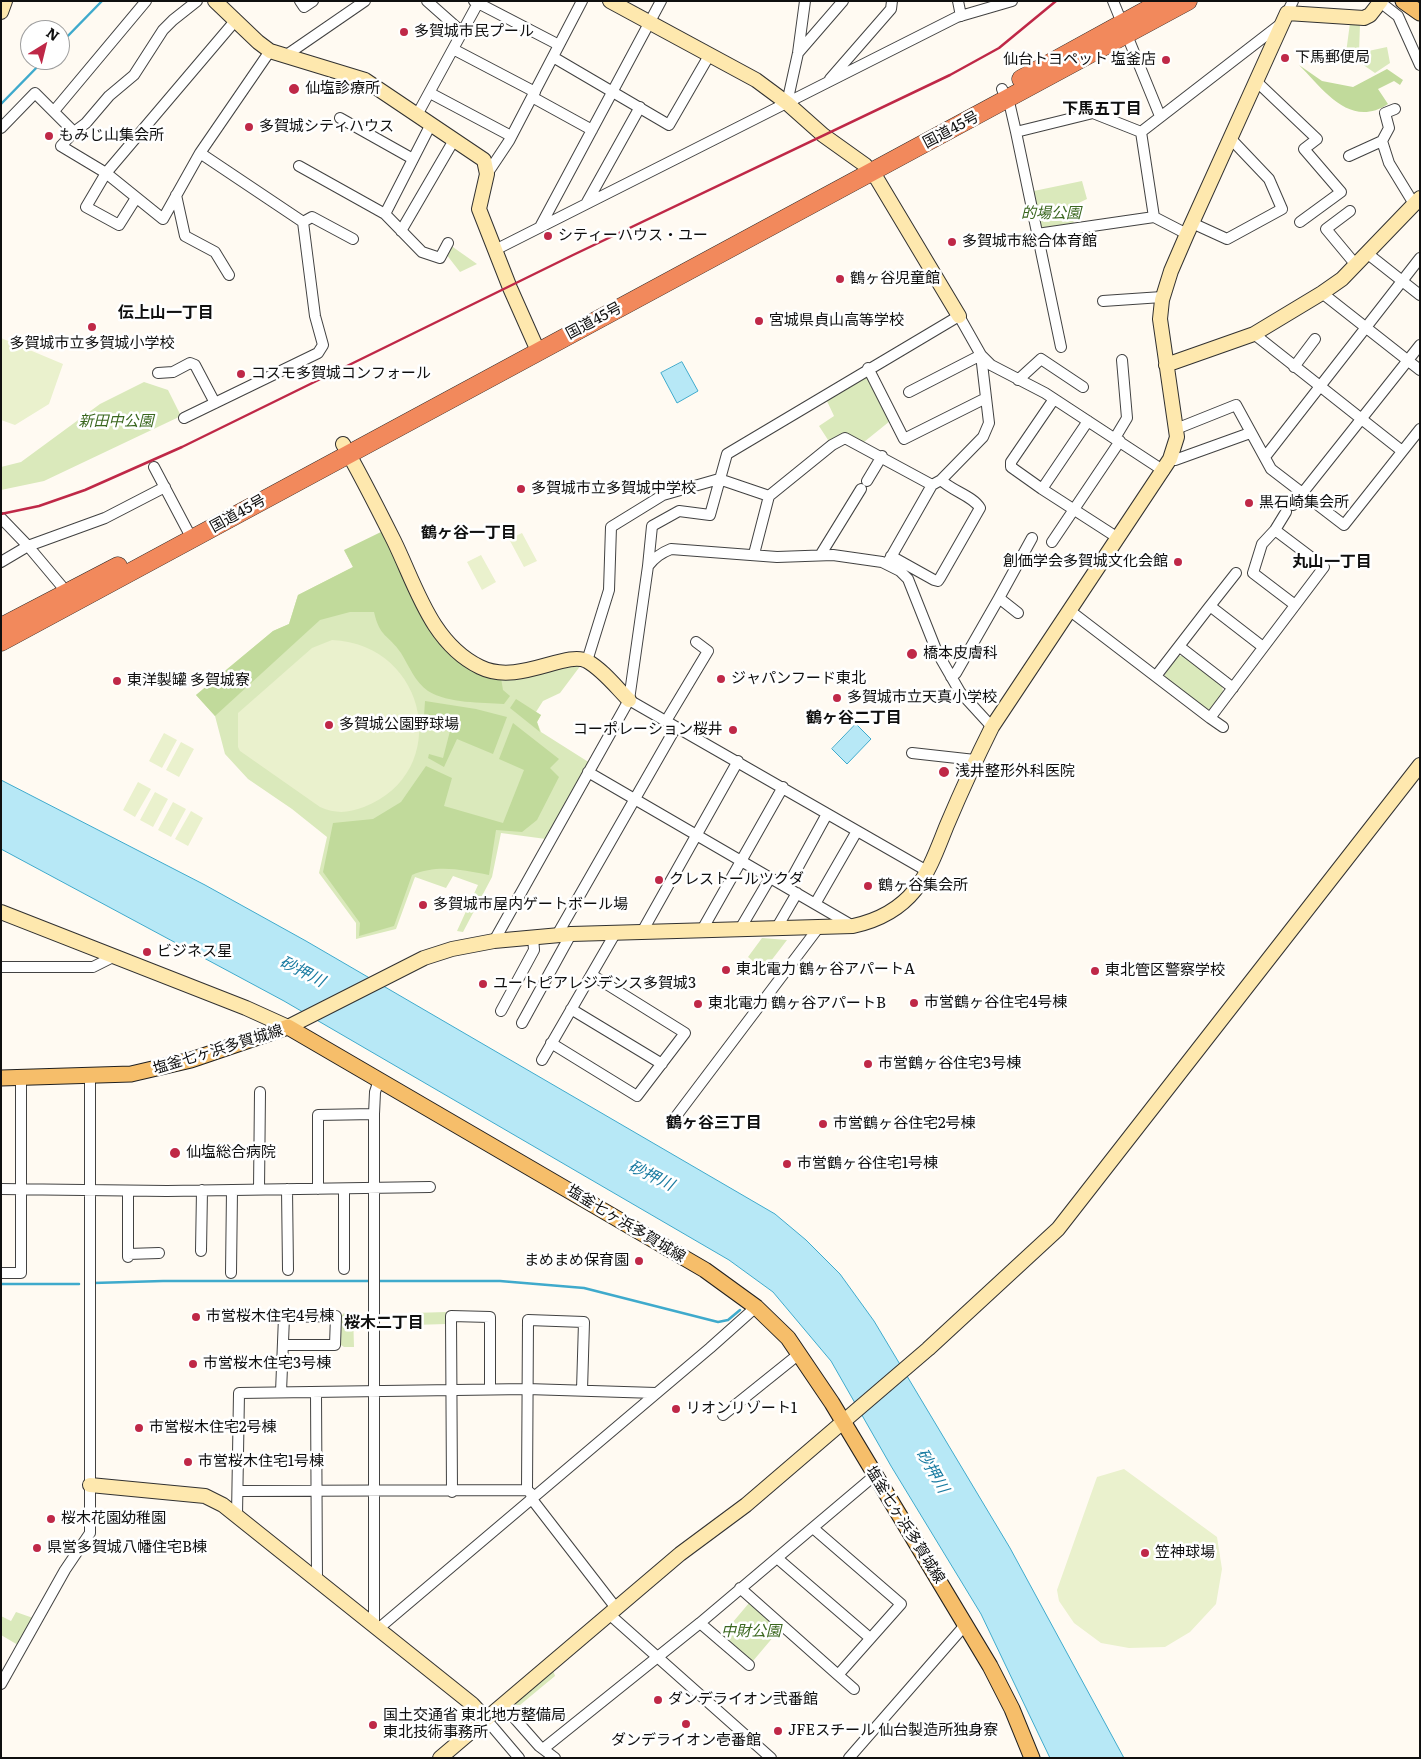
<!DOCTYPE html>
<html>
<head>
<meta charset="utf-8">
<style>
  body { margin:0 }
  #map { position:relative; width:1421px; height:1759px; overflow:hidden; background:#fffaf2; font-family:Literata,serif }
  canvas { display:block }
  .frame { position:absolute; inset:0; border:2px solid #0f0f0f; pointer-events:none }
  .north { position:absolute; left:20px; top:20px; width:50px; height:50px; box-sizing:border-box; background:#fff; border:1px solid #9f9f9f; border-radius:50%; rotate:36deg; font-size:14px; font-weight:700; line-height:20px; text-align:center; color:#0f0f0f }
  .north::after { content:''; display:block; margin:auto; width:18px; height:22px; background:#bf2847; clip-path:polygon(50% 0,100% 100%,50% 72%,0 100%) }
</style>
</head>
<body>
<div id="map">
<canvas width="1421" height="1759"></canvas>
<div class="frame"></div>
<div class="north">N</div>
</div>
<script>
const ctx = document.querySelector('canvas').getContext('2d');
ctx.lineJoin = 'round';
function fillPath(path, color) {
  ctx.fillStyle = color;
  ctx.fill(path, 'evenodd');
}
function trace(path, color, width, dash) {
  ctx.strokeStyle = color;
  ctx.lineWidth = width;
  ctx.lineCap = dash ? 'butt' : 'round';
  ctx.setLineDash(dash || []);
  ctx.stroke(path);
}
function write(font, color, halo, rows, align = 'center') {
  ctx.font = font + ' Literata,"Noto Sans JP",serif';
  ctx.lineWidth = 5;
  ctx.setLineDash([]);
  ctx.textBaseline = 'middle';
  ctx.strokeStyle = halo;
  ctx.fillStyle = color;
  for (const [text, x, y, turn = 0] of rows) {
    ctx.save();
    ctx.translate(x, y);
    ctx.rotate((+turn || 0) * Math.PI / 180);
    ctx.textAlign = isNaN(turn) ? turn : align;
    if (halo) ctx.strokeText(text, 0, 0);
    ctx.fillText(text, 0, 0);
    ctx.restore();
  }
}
const green = new Path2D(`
  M1350,23L1360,24L1359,53L1387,47L1390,63L1375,73L1346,53Z
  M1082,181L1087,199L1068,208L1076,228L1037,234L1029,192Z
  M450,245L477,264L460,272L446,254Z
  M867,376L890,421L864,442L857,439L830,443L819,426L834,416L826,399Z
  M144,382L168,390L181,416L44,481L1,490V467L21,462L100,404Z
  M344,550L445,645L519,677L581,665L560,693L543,701L536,712L541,715L537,722L541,732L590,763L546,839L501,833L492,877L463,932L457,931L478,885L453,876L446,888L415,877L396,929L356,939V923L319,873L327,837L292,809L248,779L225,754L215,716L196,695L273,631L289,624L298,595L353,567Z
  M1178,656H1184L1222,685L1223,692L1210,709H1204L1165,679V674Z
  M762,938L787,940L764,970L748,957Z
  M446,1312V1324L413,1325V1313Z
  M344,1313H353L354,1347H344L341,1345V1316Z
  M749,1603L780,1629L753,1661L722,1635Z
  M16,1612L33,1618L18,1645L1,1635V1616L11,1621Z
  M553,1670L555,1676L520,1705H516L515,1703Z`);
const forest = new Path2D(`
  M1299,65L1322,81L1353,87L1387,69L1403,80L1400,85L1394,81L1378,89L1388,104C1350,129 1324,90 1299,65Z
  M383,531L428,622L501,678L503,690L510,696L504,704C481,702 449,704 428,691C415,682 409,666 401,653C388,634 380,638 374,612H350L320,620L215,716L196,695L273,631L289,624L298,595L353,567L344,550Z
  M516,699L541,715L537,722L540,732L510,708Z
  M425,701L476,709L507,717L493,754L457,739L444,767L428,758L429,754L443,758L450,731L443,725L435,730L424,716Z
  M513,723L559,759L550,768L559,777L537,820L522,832L496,830L489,875C462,870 438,864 412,875L394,926L359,936L360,923L323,872L333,823L373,819L401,802L426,766L452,778L444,806L503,823L524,770L499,759Z`);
const pitch = new Path2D(`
  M1,338L63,364L49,404L15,425L1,420Z
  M522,533L537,561L524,567L509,539Z
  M481,555L496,582L482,590L467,562Z
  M332,640C429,644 453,773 364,807C348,813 336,814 320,807L240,751L238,747V713L312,648Z
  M164,733L177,740L162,768L149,761Z
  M181,742L194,749L179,777L166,770Z
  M138,782L151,789L135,817L123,810Z
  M155,792L168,799L153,827L140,820Z
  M173,802L186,809L171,837L158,830Z
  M191,811L203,818L188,846L175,839Z
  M1124,1469L1217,1537L1222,1569L1216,1604L1190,1632L1165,1647L1129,1648L1101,1643L1074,1623L1059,1601L1057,1590L1097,1477Z`);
const water = new Path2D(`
  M682,362L698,391L677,403L661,373Z
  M856,724L871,739L847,764L832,749Z
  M1,780L205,885L306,941L775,1214L806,1240L840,1274L874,1321L1010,1548L1124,1758H1050L981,1614L891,1466L831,1361L773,1292L729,1260L284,1001L1,849Z`);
const stream = new Path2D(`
  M60,44L102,1
  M1,104L44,60
  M377,1281H500L584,1288L718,1322L728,1320L740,1310
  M93,1283L163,1281H372
  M1,1284H79`);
const street = new Path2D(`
  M300,1L304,7L313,1
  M427,1L462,32
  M958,1L961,16
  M1113,1L1160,116
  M1380,2L1398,16L1420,65
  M478,3L559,45
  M1287,13L1293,1
  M453,49L535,92
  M798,53L843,1
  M285,56L365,1
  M553,57L669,125L710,54
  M830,79L891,9L892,1
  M1256,81L1317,139L1304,149L1341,192L1300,222
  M1002,89L1010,106L1016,132L1061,347
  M430,93L511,136
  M532,97L592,130
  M787,103L798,53L805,1
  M1395,109L1385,113L1389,128L1382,141L1389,163L1414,204
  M54,111L146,1
  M417,115L478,3L474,1
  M340,118L413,159
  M1,128L35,93L74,132L61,146L106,173L163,219L200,153L303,222L315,316L323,345L318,353L184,418
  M74,132L86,123L109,96L134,75L163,30L173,20L197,1
  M1016,132L1093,113L1141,132
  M200,153L270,51
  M1349,156L1382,141
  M299,166L385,214L431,124
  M487,174L509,141L582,1
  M176,195L185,236L215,252L229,275
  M136,198L119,225L86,207L106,173L235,21
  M586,204L640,107
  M1350,211L1326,229L1356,265
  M385,214L422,252L440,258L448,243
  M303,222L312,217L353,239
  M1192,223L1227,239L1282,209L1269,179L1230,138
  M540,227L661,1
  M401,231L454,140
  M1037,234L1154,217
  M1187,234L1154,217L1141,132L1282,23
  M495,250L957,17L1012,1
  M1368,254L1420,295
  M1322,293L1420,370
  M1103,301L1162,297
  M1254,334L1402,451
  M1294,367L1315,339
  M868,368L904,439L986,398
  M158,373L173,372L190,363L195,365L215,403
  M1018,380L1041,359L1083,387
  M1088,421L1042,489L1118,538
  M1176,429L1236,405L1271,469L1344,525L1420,429
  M1115,438L1127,418L1122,360
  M1265,457L1420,258
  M1170,459L1175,460L1250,433
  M154,467L192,539
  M867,481L882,456
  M1042,489L1011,467V462L1054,399
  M1293,505L1420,345
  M1,518L28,546L70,596
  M1275,530L1286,512
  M1052,542L1120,441
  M754,554L769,496L832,445L845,438L932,485
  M821,554L861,489
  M891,556L934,580L938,581L940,578L980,508C973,496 952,491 941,480
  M1,562L28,546L105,518L165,487
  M887,564L932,485L941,480L983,437L989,423L981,355L909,392
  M648,566L652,526L679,511L710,515L727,454L959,316L981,355L991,365L1045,393L1164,471
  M999,598L1032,538
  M1210,606L1236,573
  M1069,610L1210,718L1324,567L1275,530L1262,544L1253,573L1295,605
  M1180,647L1233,688
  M587,661L609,590L611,527L663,495L719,479L769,496
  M1156,676L1210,606L1263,647
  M951,677L956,673L999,598L1018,613
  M629,700L927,871
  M1210,718L1223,727
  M666,721L708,651L696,642
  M912,753L975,760
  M588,772L853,926
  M787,887L827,814
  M815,904L857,831
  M740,929L770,878
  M776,929L797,893
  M702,930L783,787
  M642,932L738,761
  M557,935L676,727
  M494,941L629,700L648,566C655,557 661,553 671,549L777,557L833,555L882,562L900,571L908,579L937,652L960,692L992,727
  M1,967H93L115,956
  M571,1009L662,1064
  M501,1011L534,950L533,937
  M522,1023L571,934
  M551,1043L637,1096L685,1033L592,975
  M542,1060L616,932
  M671,1123L819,927
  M1,1189L167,1191L430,1187
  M259,1189L260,1092
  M287,1189L288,1270
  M318,1189V1115L374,1114
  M344,1190V1269
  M128,1191V1257
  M201,1251L202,1190
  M128,1254L159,1253
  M1,1273H21V1078
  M231,1273L232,1190
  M281,1392L284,1317L336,1316L335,1345H283
  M316,1392L317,1580
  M723,1415L799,1354
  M527,1490L528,1320L584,1322L582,1390
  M239,1491L527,1490L534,1496
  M452,1492L451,1316L490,1317V1389
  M531,1498L616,1608
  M237,1515L239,1393L527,1389L656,1393
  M777,1558L870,1638
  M740,1588L838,1675L901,1604L813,1528
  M609,1614L771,1758
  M700,1623L749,1665
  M374,1626V1114L375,1092L379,1080
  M378,1629L710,1348L756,1307
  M838,1675L854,1689
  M1,1684L65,1570L90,1533V1077
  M502,1704L539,1746L555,1758
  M485,1718L519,1758
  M543,1749L700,1623L874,1476
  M849,1758L966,1624`);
const secondary = new Path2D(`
  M215,1L258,42L270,51L365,80L484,160L487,174L479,209L510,288L538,351
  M610,1L756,80L787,103L823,135L865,165L877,179L959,316
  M1,12L5,1
  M1166,365L1254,334L1322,293L1342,279L1420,198
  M343,444C361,475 378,509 394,541C416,586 431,643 480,667C518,686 566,650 587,661C603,670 616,687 629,700
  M1,912L246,1008L288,1027L424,958L452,949L494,941L571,934L853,926C876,921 899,910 915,890C930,871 938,847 947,825C961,792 976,759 992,727L1170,459L1177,437L1160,319L1162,300L1171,271L1187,234L1287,13L1364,18L1370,15L1381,1
  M90,1485L205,1496L223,1505L472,1704L485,1718
  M440,1758L680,1554L746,1505L928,1349L1058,1229L1420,765`);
const primary = new Path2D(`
  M1403,1L1420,13
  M1,1078L131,1074L191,1060L288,1027L705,1270L756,1307L788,1338L832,1403L990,1666L1012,1709L1032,1758`);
const highway = new Path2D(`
  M1021,79L1163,1
  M1,627L118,566
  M1,642L1188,1`);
const rail = new Path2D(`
  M1,514L39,506L85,490L182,447L573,255L950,75L999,48L1056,1`);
const markers = [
  [404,32,5,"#bf2847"],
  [1285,58,5,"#bf2847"],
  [1166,60,5,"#bf2847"],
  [294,89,6,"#bf2847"],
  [249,127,5,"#bf2847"],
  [49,136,5,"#bf2847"],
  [548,236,5,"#bf2847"],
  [952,242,5,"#bf2847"],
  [840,279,5,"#bf2847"],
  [759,321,5,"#bf2847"],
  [92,327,5,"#bf2847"],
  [241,374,5,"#bf2847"],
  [521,489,5,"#bf2847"],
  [1249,503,5,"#bf2847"],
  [1178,562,5,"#bf2847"],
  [912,654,6,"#bf2847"],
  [721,679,5,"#bf2847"],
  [117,681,5,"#bf2847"],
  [837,698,5,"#bf2847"],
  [329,725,5,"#bf2847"],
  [733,730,5,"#bf2847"],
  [944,772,6,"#bf2847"],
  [659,880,5,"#bf2847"],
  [868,886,5,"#bf2847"],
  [423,905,5,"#bf2847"],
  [147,952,5,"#bf2847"],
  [726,970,5,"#bf2847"],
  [1095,971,5,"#bf2847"],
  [483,984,5,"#bf2847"],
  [914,1003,5,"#bf2847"],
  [698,1004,5,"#bf2847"],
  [868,1064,5,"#bf2847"],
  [823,1124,5,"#bf2847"],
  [175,1153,6,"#bf2847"],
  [787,1164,5,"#bf2847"],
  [639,1261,5,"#bf2847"],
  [196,1317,5,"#bf2847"],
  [193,1364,5,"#bf2847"],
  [676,1409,5,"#bf2847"],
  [139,1428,5,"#bf2847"],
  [188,1462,5,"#bf2847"],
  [51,1519,5,"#bf2847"],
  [37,1548,5,"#bf2847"],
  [1145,1553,5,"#bf2847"],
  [658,1700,5,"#bf2847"],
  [686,1724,5,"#bf2847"],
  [373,1725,5,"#bf2847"],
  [778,1731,5,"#bf2847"]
];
const poiNames = [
  ["多賀城市民プール",414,32],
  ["下馬郵便局",1295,58],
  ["仙台トヨペット 塩釜店",1156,60,"right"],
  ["仙塩診療所",305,89],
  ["多賀城シティハウス",259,127],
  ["もみじ山集会所",59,136],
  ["シティーハウス・ユー",558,236],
  ["多賀城市総合体育館",962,242],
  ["鶴ヶ谷児童館",850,279],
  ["宮城県貞山高等学校",769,321],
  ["多賀城市立多賀城小学校",92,344,"center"],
  ["コスモ多賀城コンフォール",251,374],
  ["多賀城市立多賀城中学校",531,489],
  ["黒石崎集会所",1259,503],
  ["創価学会多賀城文化会館",1168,562,"right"],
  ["橋本皮膚科",923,654],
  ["ジャパンフード東北",731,679],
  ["東洋製罐 多賀城寮",127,681],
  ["多賀城市立天真小学校",847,698],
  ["多賀城公園野球場",339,725],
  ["コーポレーション桜井",723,730,"right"],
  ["浅井整形外科医院",955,772],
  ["クレストールツクダ",669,880],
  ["鶴ヶ谷集会所",878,886],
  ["多賀城市屋内ゲートボール場",433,905],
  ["ビジネス星",157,952],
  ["東北電力 鶴ヶ谷アパートA",736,970],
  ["東北管区警察学校",1105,971],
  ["ユートピアレジデンス多賀城3",493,984],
  ["市営鶴ヶ谷住宅4号棟",924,1003],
  ["東北電力 鶴ヶ谷アパートB",708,1004],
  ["市営鶴ヶ谷住宅3号棟",878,1064],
  ["市営鶴ヶ谷住宅2号棟",833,1124],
  ["仙塩総合病院",186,1153],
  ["市営鶴ヶ谷住宅1号棟",797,1164],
  ["まめまめ保育園",629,1261,"right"],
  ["市営桜木住宅4号棟",206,1317],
  ["市営桜木住宅3号棟",203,1364],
  ["リオンリゾート1",686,1409],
  ["市営桜木住宅2号棟",149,1428],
  ["市営桜木住宅1号棟",198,1462],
  ["桜木花園幼稚園",61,1519],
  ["県営多賀城八幡住宅B棟",47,1548],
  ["笠神球場",1155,1553],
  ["ダンデライオン弐番館",668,1700],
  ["国土交通省 東北地方整備局",383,1716],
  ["東北技術事務所",383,1733],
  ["JFEスチール 仙台製造所独身寮",788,1731],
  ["ダンデライオン壱番館",686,1741,"center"]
];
const streetNames = [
  ["国道45号",951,130,-28],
  ["国道45号",594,321,-28],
  ["国道45号",238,514,-29],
  ["塩釜七ヶ浜多賀城線",218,1050,-17],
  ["塩釜七ヶ浜多賀城線",626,1224,31],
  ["塩釜七ヶ浜多賀城線",905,1525,58]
];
const parkNames = [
  ["的場公園",1051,214],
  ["新田中公園",116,422],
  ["中財公園",751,1632]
];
const neighbourhoodNames = [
  ["下馬五丁目",1102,109],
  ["伝上山一丁目",166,313],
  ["鶴ヶ谷一丁目",469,533],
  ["丸山一丁目",1332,562],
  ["鶴ヶ谷二丁目",854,718],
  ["鶴ヶ谷三丁目",714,1123],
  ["桜木二丁目",384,1323]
];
const waterNames = [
  ["砂押川",302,972,27],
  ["砂押川",651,1176,26],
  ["砂押川",932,1471,60]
];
fillPath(green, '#dae9bb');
fillPath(forest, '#c1da9b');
fillPath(pitch, '#eaf1cd');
fillPath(water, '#b7e8f6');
trace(water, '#3faacc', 1);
trace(stream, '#3faacc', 2.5);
trace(street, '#424242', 12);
trace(secondary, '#313131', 16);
trace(primary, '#202020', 17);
trace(highway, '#202020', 19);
trace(street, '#fff', 10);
trace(secondary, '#fee8ae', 14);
trace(primary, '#f6be6a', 15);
trace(highway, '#f2895c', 18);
trace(rail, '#bf2847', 2.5);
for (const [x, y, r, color] of markers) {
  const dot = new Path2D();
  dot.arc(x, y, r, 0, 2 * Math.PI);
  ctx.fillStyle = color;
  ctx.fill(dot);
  trace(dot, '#fff', 2);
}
write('15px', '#0f0f0f', '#fff', poiNames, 'left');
write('15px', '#0f0f0f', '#fff', streetNames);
write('italic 15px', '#3a671f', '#fff', parkNames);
write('bold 16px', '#0f0f0f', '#fff', neighbourhoodNames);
write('italic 16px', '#197ba1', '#fff', waterNames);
</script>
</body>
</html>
